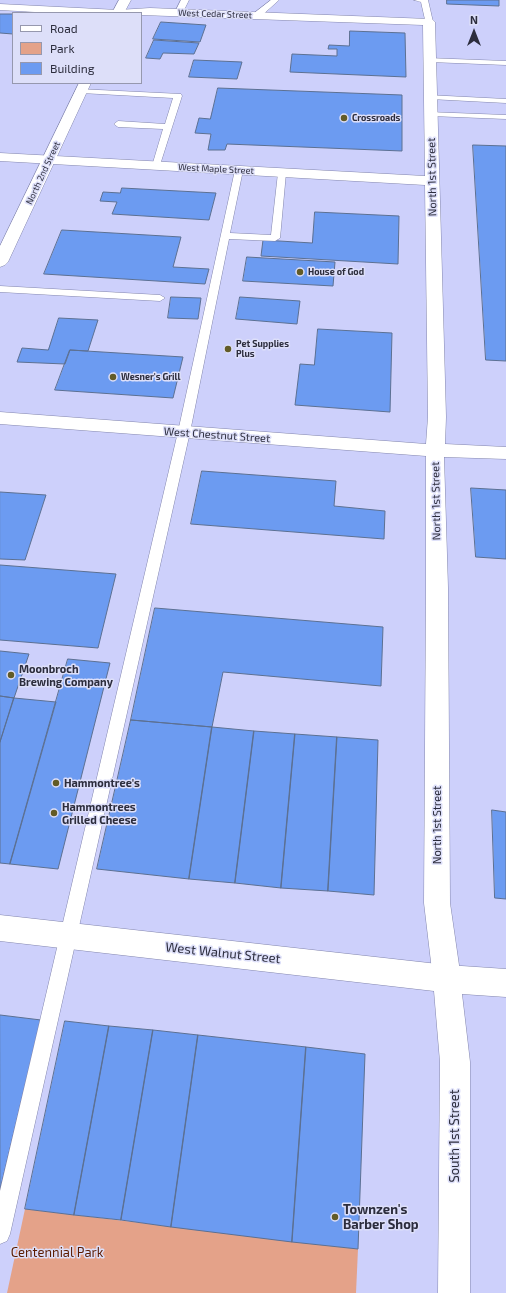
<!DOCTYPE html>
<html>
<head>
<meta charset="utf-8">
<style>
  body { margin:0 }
  #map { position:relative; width:506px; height:1293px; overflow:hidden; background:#cdd0fb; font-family:"Exo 2",sans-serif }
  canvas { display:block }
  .legend { position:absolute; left:12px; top:12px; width:130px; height:72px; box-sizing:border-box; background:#dddff9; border:1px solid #9698ae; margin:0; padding:5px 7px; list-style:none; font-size:12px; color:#2c2d3d }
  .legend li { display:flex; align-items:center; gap:8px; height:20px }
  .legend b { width:20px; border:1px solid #9698ae }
  .north { position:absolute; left:454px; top:12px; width:40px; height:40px; -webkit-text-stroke:3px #dddff9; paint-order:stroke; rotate:0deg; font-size:11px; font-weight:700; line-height:16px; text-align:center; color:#2c2d3d }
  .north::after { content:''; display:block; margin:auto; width:14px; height:18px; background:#2c2d3d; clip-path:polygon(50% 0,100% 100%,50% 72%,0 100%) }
</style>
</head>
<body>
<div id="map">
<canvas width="506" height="1293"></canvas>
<ul class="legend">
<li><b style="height:5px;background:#fff"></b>Road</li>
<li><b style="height:11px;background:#e4a289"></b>Park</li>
<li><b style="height:11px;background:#6c9bf1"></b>Building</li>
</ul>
<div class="north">N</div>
</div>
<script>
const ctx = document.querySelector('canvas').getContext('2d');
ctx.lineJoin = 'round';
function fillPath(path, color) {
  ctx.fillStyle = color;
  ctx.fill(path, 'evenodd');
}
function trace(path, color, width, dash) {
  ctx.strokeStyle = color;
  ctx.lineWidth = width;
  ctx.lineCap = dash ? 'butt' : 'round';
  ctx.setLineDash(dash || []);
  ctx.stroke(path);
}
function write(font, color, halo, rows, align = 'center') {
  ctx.font = font + ' "Exo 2",sans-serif';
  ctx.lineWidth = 3;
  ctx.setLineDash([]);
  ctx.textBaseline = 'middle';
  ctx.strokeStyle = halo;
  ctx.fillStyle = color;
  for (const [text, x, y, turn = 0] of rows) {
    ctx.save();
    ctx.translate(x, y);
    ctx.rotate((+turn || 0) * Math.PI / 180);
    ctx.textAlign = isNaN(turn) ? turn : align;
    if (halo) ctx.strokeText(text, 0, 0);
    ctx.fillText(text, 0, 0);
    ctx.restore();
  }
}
const green = new Path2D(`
  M25,1209L358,1249L356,1293H7Z`);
const building = new Path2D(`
  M447,0H499V6L447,4Z
  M0,14H13V34L0,33Z
  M161,22L206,25L200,42L153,39Z
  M350,31L405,33L406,77L290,72L292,54L337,56V49H328L329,45L349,46Z
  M154,40L199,43L194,54L163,53L160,59L146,58Z
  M194,60L242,62L237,79L189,77Z
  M218,88L402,95V151L227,144L225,150H208L211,134L195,133L199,118L210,119Z
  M473,145L506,146V361L486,360Z
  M122,188L216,193L209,220L112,214L117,202L100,201L103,192L120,193Z
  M315,212L399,216L398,264L261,256L263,240L312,243Z
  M62,230L181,237L173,267L209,269L205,284L44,274Z
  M247,257L335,262L333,286L243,281Z
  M171,297L201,298L198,319L168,318Z
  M240,297L300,301L297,324L236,319Z
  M59,318L98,320L88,351L70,350L65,364L17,362L22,348L48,350Z
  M318,329L392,333L390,412L295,405L300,364L314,365Z
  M70,350L183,357L173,398L55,390Z
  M202,471L336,481L334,506L385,511L384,539L191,524Z
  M471,488L506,490V559L476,557Z
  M0,492L46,495L25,560L0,559Z
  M0,565L116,574L98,648L0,640Z
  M155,608L383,627L381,686L223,672L212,727L131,720Z
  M0,651L29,654L14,698L0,696Z
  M68,659L110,663L58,869L10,864Z
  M0,696L14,698L0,742Z
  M14,698L56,702L10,864L0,863V742Z
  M131,720L212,727L189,879L97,869Z
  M212,727L254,731L235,883L189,879Z
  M254,731L295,734L281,888L235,883Z
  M295,734L337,737L328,891L281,888Z
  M337,737L378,740L374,895L328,891Z
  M492,810L506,812V899L495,898Z
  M0,1015L41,1020L0,1190Z
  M65,1021L109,1026L74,1215L25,1209Z
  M109,1026L153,1030L121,1220L74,1215Z
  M153,1030L198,1035L171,1227L121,1220Z
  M198,1035L306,1047L292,1242L171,1227Z
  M306,1047L365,1054L358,1249L292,1242Z`);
const service = new Path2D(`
  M181,0H189L182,14H176L175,12Z
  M271,0H279L259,18H253V14Z
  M414,0H428L433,22L432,24H426L421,2Z
  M427,58L506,61V65L430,62H427Z
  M78,89L181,94L182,96L159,168H153L152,166L163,129L118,127L114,124L118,121L165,124L173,98L81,93H78Z
  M427,95L506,99V103L430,99H427Z
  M428,112L506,115V119L431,116H428L427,114Z
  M239,167L243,170L230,233L271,235L278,173L282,170L286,173L280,238L275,241L229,239L190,432L10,1234L7,1241L0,1244V1191L178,432L235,170Z
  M0,286L160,295L165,298L160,301L0,292Z`);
const minor = new Path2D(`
  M0,4L118,10L150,8L429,19L433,20L435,22L446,417L445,444L506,447V459L444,457L448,588L450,903L461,979L457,989L447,993L437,989L433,979L424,903L426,588V456L0,424V412L426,444L428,417L425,185L0,161V153L425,176L423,25L141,15V13H52L0,10Z`);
const tertiary = new Path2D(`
  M0,915L447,965L506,969V997L462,994L470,1062V1293H438L440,1062L434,991L0,941Z`);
const secondary = new Path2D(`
  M119,0H131L124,13H112Z
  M79,83H91L8,262L5,265L0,267V246Z`);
const markers = [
  [344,118,4,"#625b27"],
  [300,272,4,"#625b27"],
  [228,349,4,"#625b27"],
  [113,377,4,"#625b27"],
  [11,675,4,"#625b27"],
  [56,783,4,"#625b27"],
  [54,813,4,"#625b27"],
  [335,1217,4,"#625b27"]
];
const farStreetnames = [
  ["West Cedar Street",215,14,2],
  ["West Maple Street",216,169,3],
  ["North 2nd Street",43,173,-65]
];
const farPoinames = [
  ["Crossroads",352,118],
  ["House of God",308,272],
  ["Pet Supplies",236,344],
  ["Plus",236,354],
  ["Wesner's Grill",121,377]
];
const streetNames = [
  ["North 1st Street",432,177,-91],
  ["West Chestnut Street",217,435,4],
  ["North 1st Street",436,501,-91],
  ["North 1st Street",437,825,-90]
];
const poiNames = [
  ["Moonbroch",19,669],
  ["Brewing Company",19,682],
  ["Hammontree's",64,783],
  ["Hammontrees",62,807],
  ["Grilled Cheese",62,820]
];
const nearStreetnames = [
  ["West Walnut Street",223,953,6],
  ["South 1st Street",455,1136,-90]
];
const nearPoinames = [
  ["Townzen's",343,1210],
  ["Barber Shop",343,1225]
];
const nearParknames = [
  ["Centennial Park",57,1253]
];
fillPath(green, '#e4a289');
fillPath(building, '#6c9bf1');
trace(building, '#5c7092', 1);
trace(service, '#8386ad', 1);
trace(minor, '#8386ad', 1);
trace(tertiary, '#8386ad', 1);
trace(secondary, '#8386ad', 1);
fillPath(service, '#fff');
fillPath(minor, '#fff');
fillPath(tertiary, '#fff');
fillPath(secondary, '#fff');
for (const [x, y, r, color] of markers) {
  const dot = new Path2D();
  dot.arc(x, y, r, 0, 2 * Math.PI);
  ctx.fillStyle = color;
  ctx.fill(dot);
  trace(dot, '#dddff9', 1.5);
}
write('9px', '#2c2d3d', '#dddff9', farStreetnames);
write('bold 9px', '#2c2d3d', '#dddff9', farPoinames, 'left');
write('11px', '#2c2d3d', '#dddff9', streetNames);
write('bold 11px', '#2c2d3d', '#dddff9', poiNames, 'left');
write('13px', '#2c2d3d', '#dddff9', nearStreetnames);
write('bold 13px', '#2c2d3d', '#dddff9', nearPoinames, 'left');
write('13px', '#5b1b00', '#dddff9', nearParknames);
</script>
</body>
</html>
